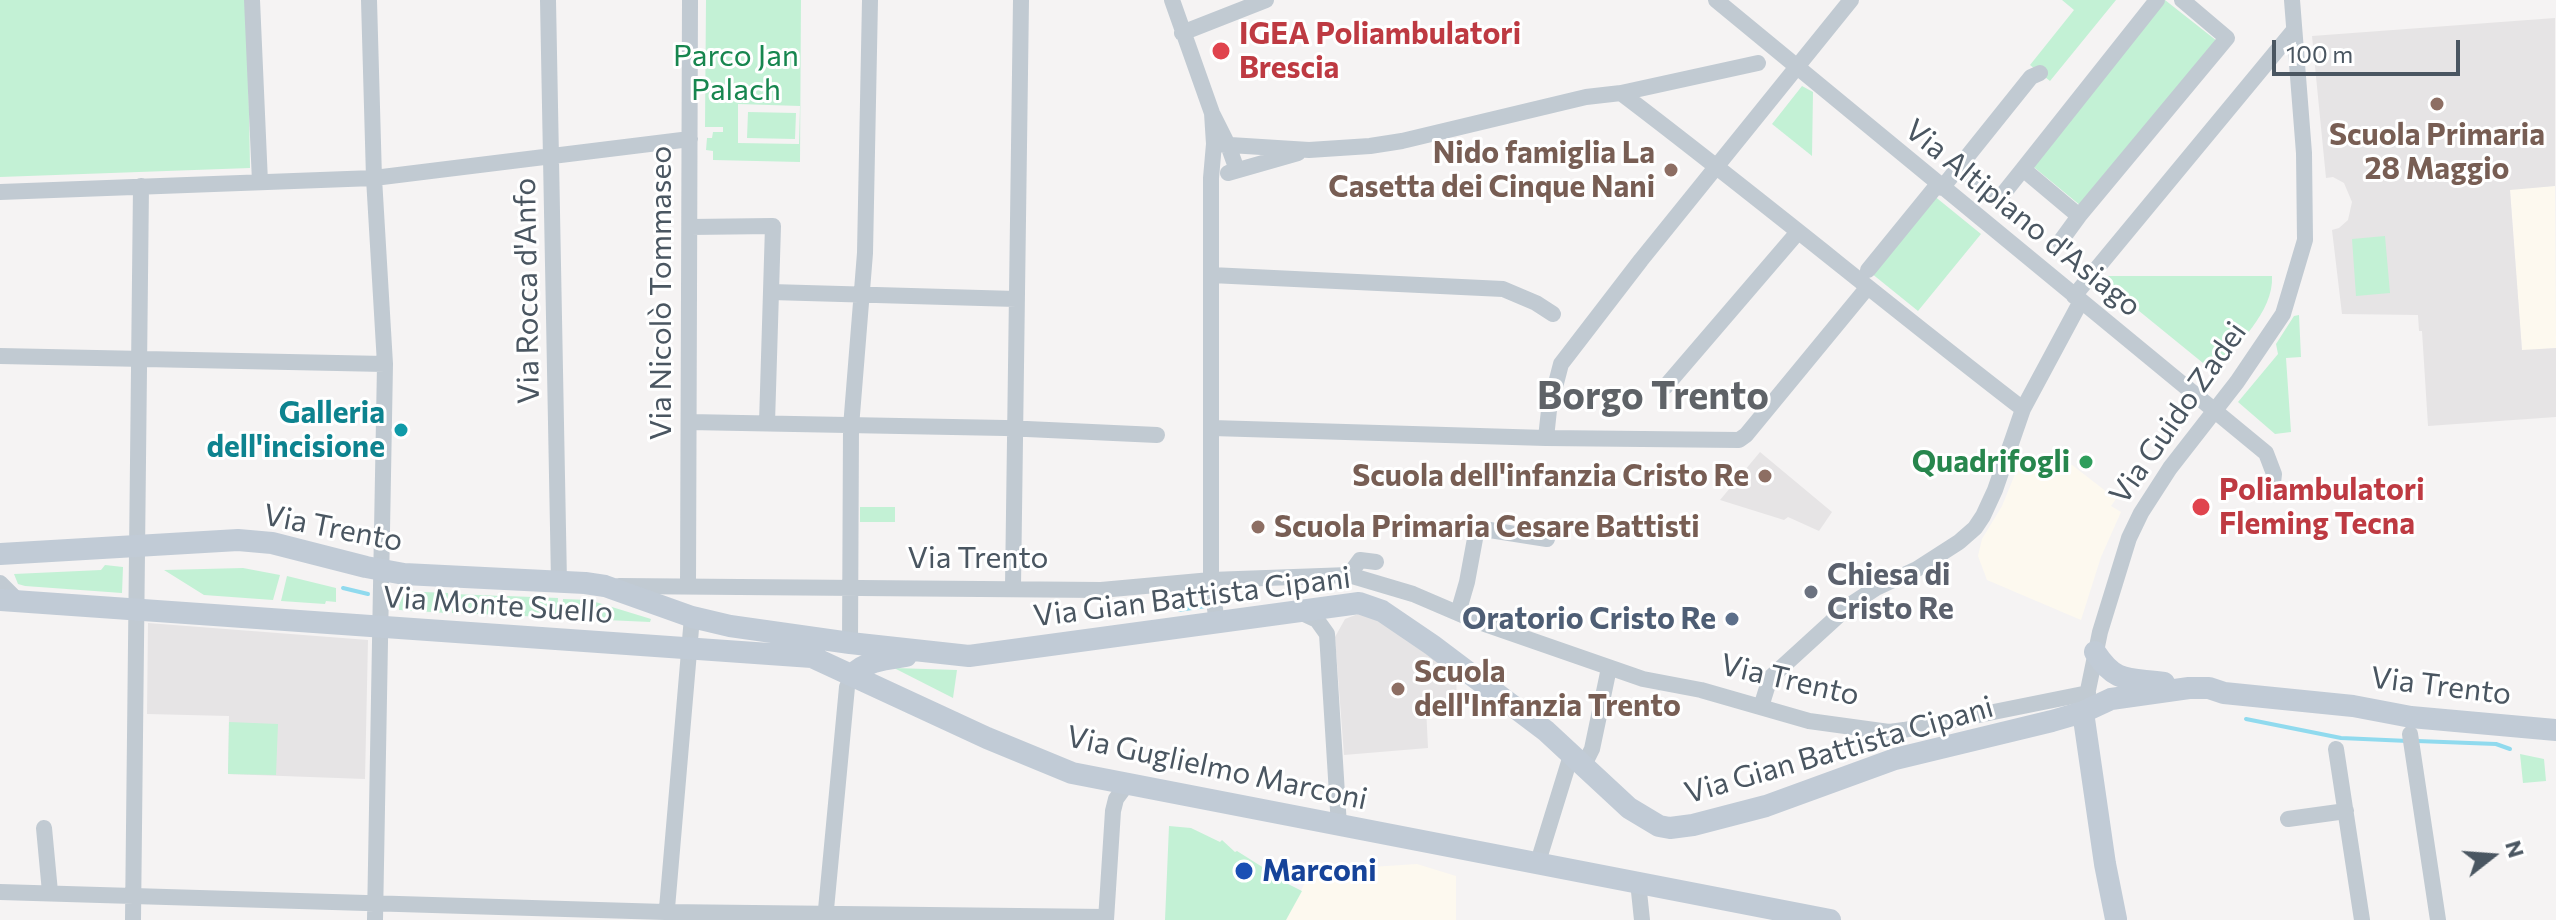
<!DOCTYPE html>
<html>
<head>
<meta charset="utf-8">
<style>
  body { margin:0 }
  #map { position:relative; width:2556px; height:920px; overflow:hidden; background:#f5f3f3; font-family:Commissioner,sans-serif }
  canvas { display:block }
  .north { position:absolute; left:2452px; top:816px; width:80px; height:80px; -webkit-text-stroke:6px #fff; paint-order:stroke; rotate:73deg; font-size:22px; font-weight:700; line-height:32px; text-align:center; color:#4a5661 }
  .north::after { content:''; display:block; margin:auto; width:28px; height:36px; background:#4a5661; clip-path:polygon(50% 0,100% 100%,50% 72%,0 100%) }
  .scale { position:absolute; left:2272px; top:40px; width:188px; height:36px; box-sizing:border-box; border:4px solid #4a5661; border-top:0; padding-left:10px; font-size:24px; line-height:28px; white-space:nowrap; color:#4a5661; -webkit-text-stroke:6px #fff; paint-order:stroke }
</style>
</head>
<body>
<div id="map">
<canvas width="2556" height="920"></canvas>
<div class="north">N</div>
<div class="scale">100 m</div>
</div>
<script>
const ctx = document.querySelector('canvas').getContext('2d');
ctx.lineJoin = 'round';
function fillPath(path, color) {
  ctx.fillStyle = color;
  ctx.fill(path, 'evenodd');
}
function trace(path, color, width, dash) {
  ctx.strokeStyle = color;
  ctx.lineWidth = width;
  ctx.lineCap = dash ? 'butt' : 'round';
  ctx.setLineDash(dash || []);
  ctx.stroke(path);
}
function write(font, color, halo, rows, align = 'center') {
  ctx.font = font + ' Commissioner,sans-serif';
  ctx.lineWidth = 6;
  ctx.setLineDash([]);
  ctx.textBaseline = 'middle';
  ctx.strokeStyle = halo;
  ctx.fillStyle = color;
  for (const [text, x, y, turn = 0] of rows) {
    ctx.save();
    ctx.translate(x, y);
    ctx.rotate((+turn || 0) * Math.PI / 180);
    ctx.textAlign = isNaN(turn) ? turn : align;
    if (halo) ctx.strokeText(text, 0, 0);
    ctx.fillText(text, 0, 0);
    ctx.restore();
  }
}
const commercial = new Path2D(`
  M2555,186L2556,348L2522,351L2510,189Z
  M2020,462L2072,465L2116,499L2111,506L2121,512L2101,557L2081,620L1987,580L1978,556L1982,539L2002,506Z
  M1417,864L1456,876V920H1286L1311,871Z`);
const education = new Path2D(`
  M2555,18V186L2510,190L2522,350L2556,348V417L2428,426L2422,331H2419L2418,315L2342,314L2332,230L2339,228L2348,220L2352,202L2344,183L2333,177L2326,178L2312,36Z
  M1760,452L1832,512L1819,531L1788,517L1784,520L1720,500Z
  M1358,614L1370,615L1456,673L1457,705L1426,707L1428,748L1344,755L1335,637L1345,619Z
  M148,623L368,640L365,779L228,774L229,716L147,714Z`);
const green = new Path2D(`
  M0,0H247L250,168L0,177Z
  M706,0H801L800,162L713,160V151L706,150L707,138H712L713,132H723V127H705ZM738,104L800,106L799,144L738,143Z
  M2062,0H2116L2050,81L2030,65L2074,10Z
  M2165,0L2217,41L2081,206L2030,164Z
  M1802,86L1813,92L1812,156L1772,124Z
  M748,112L796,113L795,139L747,138Z
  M1933,195L1981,234L1918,311L1871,273Z
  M2385,236L2390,293L2356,296L2352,239Z
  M2104,276H2272C2274,312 2236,346 2214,372L2101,280Z
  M2299,315L2301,357L2286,358L2291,432L2275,434L2238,402L2278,354L2276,344L2294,316Z
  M860,507H895V522H860Z
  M105,565L123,567L122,593L25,586L18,584L14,574L101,570Z
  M243,568L280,575L273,600L204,595L164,570Z
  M287,576L336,588V602L326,601L325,604L281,601Z
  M400,591L448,593L447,613L399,610Z
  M453,594L502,596L501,615L452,613Z
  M507,596L558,598L557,618L507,615Z
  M563,599L589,600L651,619L650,622L562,618Z
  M894,668L957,670L953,698Z
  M229,722L278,724L276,775L228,774Z
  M2520,754L2544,759L2546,781L2523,783Z
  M1169,826L1191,828L1220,842L1222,840L1235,852L1237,851L1275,875L1276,878L1302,891L1286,920H1165Z`);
const stream = new Path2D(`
  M343,588L368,594
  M1178,610L1206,606
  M2246,719L2341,738L2408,741
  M2417,741L2496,744L2510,749`);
const street = new Path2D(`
  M252,0L260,182
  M369,0L374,178L385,364L375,920
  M548,0L559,581
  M1172,0L1212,113L1228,145L1237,170
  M1716,0L2266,453L2274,474L2272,491
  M2157,0L2023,169L2079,216L2227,38L2182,0
  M1182,33L1266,0
  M1621,93C1757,196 1888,305 2023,409
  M1212,113L1214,144L1211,178V580L1217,623
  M1214,144L1309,150L1370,146L1402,141L1586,97L1621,93L1758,63
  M1959,166L1995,198L2003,194L2023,169
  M1228,173L1298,153
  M1942,188L2031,77L2040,73
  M0,192L374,178L690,139
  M690,227L773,226L767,423
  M2060,242L2079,216
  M1868,270L1938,184
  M1211,275L1503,289L1536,303L1553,314
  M771,292L1016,299
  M2074,296L2294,30
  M0,356L385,364
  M1665,387L1798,232
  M689,422L1005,428L1157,435
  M1212,428L1546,438L1739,440L1746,435L1867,288
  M1546,438L1549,410L1561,364L1641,260L1851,0
  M1349,575L1360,560L1376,562
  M0,583L19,602
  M619,586L1101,590L1211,580L1349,575L1413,594L1476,621L1643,679L1701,690L1809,721L1889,732L1904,730L2088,693
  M688,586L690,0
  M1013,587L1021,0
  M1300,612L1317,620L1327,634L1339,826
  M1458,613L1467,582L1477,528L1547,539L1548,531
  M850,643L851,427L865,253L870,0
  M2086,700L2100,632L2129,538L2141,513L2170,468L2237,382L2283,314L2305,240L2304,153L2292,0
  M1761,707L1770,678L1850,605L1876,588L1917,569L1959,542L1975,528L1983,516L1995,490L2023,409L2081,301
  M2410,734L2438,920
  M2336,749L2362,920
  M1584,765L1592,749L1609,668
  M2288,819L2346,811
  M44,828L50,892
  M1538,862L1572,752
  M1638,882L1642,920
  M0,892L665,912L1106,917
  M133,920L141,186
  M666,920L692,617
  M825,920L847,687L852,675
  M1106,920L1113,811L1116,799L1127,784`);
const secondary = new Path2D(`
  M0,554L238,540L272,543L366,567L404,574L585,583L605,586L692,617L730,626L850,643L969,656L1359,603L1382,611L1432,645L1546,731L1629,808L1659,826L1670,828L1693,825L1766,806L1895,759L2052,721L2083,712L2111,699L2189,688H2209L2224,693L2353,706L2411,717L2556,730
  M0,600L812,657L987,738L1072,773L1830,920
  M2095,652C2116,684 2128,678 2164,683
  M852,675C867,660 887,659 906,656
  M2083,712L2105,864L2116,919`);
const markers = [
  [1221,51,10,"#e0444e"],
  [2437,104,8,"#8d6e63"],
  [1671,170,8,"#8d6e63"],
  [401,430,8,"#0f9aa8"],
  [2086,462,8,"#2e9e5b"],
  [1765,476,8,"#8d6e63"],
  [2201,507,10,"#e0444e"],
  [1258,527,8,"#8d6e63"],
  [1811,592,8,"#6b7280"],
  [1732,619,8,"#5c6f8a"],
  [1398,689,8,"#8d6e63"],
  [1244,871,10,"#1a4fb4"]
];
const healthNames = [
  ["IGEA Poliambulatori",1239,34],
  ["Brescia",1239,68],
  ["Poliambulatori",2219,490],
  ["Fleming Tecna",2219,524]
];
const parkNames = [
  ["Parco Jan",736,56],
  ["Palach",736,90]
];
const educationNames = [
  ["Scuola Primaria",2437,135,"center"],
  ["28 Maggio",2437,169,"center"],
  ["Nido famiglia La",1655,153],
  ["Casetta dei Cinque Nani",1655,187],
  ["Scuola dell'infanzia Cristo Re",1749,476],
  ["Scuola Primaria Cesare Battisti",1274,527,"left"],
  ["Scuola",1414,672,"left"],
  ["dell'Infanzia Trento",1414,706,"left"]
];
const streetNames = [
  ["Via Altipiano d'Asiago",2023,218,39],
  ["Via Rocca d'Anfo",527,291,-91],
  ["Via Nicolò Tommaseo",661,293,-90],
  ["Via Guido Zadei",2178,413,-55],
  ["Via Trento",333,528,11],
  ["Via Trento",978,558],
  ["Via Gian Battista Cipani",1192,597,-7],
  ["Via Monte Suello",498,605,4],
  ["Via Trento",1790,680,13],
  ["Via Trento",2441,686,7],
  ["Via Gian Battista Cipani",1839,750,-16],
  ["Via Guglielmo Marconi",1217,768,12]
];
const cultureNames = [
  ["Galleria",385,413],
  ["dell'incisione",385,447]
];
const leisureNames = [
  ["Quadrifogli",2070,462]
];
const worshipNames = [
  ["Chiesa di",1827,575],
  ["Cristo Re",1827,609]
];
const serviceNames = [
  ["Oratorio Cristo Re",1716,619]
];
const transitNames = [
  ["Marconi",1262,871]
];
const districtNames = [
  ["Borgo Trento",1653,396]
];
fillPath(commercial, '#fdf9ef');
fillPath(education, '#e6e4e5');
fillPath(green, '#c3f1d5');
trace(stream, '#90daee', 4);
trace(street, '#c1cad2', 16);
trace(secondary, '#c1cbd6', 22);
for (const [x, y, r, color] of markers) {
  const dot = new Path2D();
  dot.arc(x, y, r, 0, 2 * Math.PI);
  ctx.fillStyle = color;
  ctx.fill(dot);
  trace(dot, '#fff', 3);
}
write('bold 30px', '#be3a42', '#fff', healthNames, 'left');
write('30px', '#17864f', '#fff', parkNames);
write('bold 30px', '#785e54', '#fff', educationNames, 'right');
write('30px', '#4a5661', '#fff', streetNames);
write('bold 30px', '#0d838f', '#fff', cultureNames, 'right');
write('bold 30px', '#27864d', '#fff', leisureNames, 'right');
write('bold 30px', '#5b616d', '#fff', worshipNames, 'left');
write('bold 30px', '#4e5e75', '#fff', serviceNames, 'right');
write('bold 30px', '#164399', '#fff', transitNames, 'left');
write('bold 38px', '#5f6368', '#fff', districtNames);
</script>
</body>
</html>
